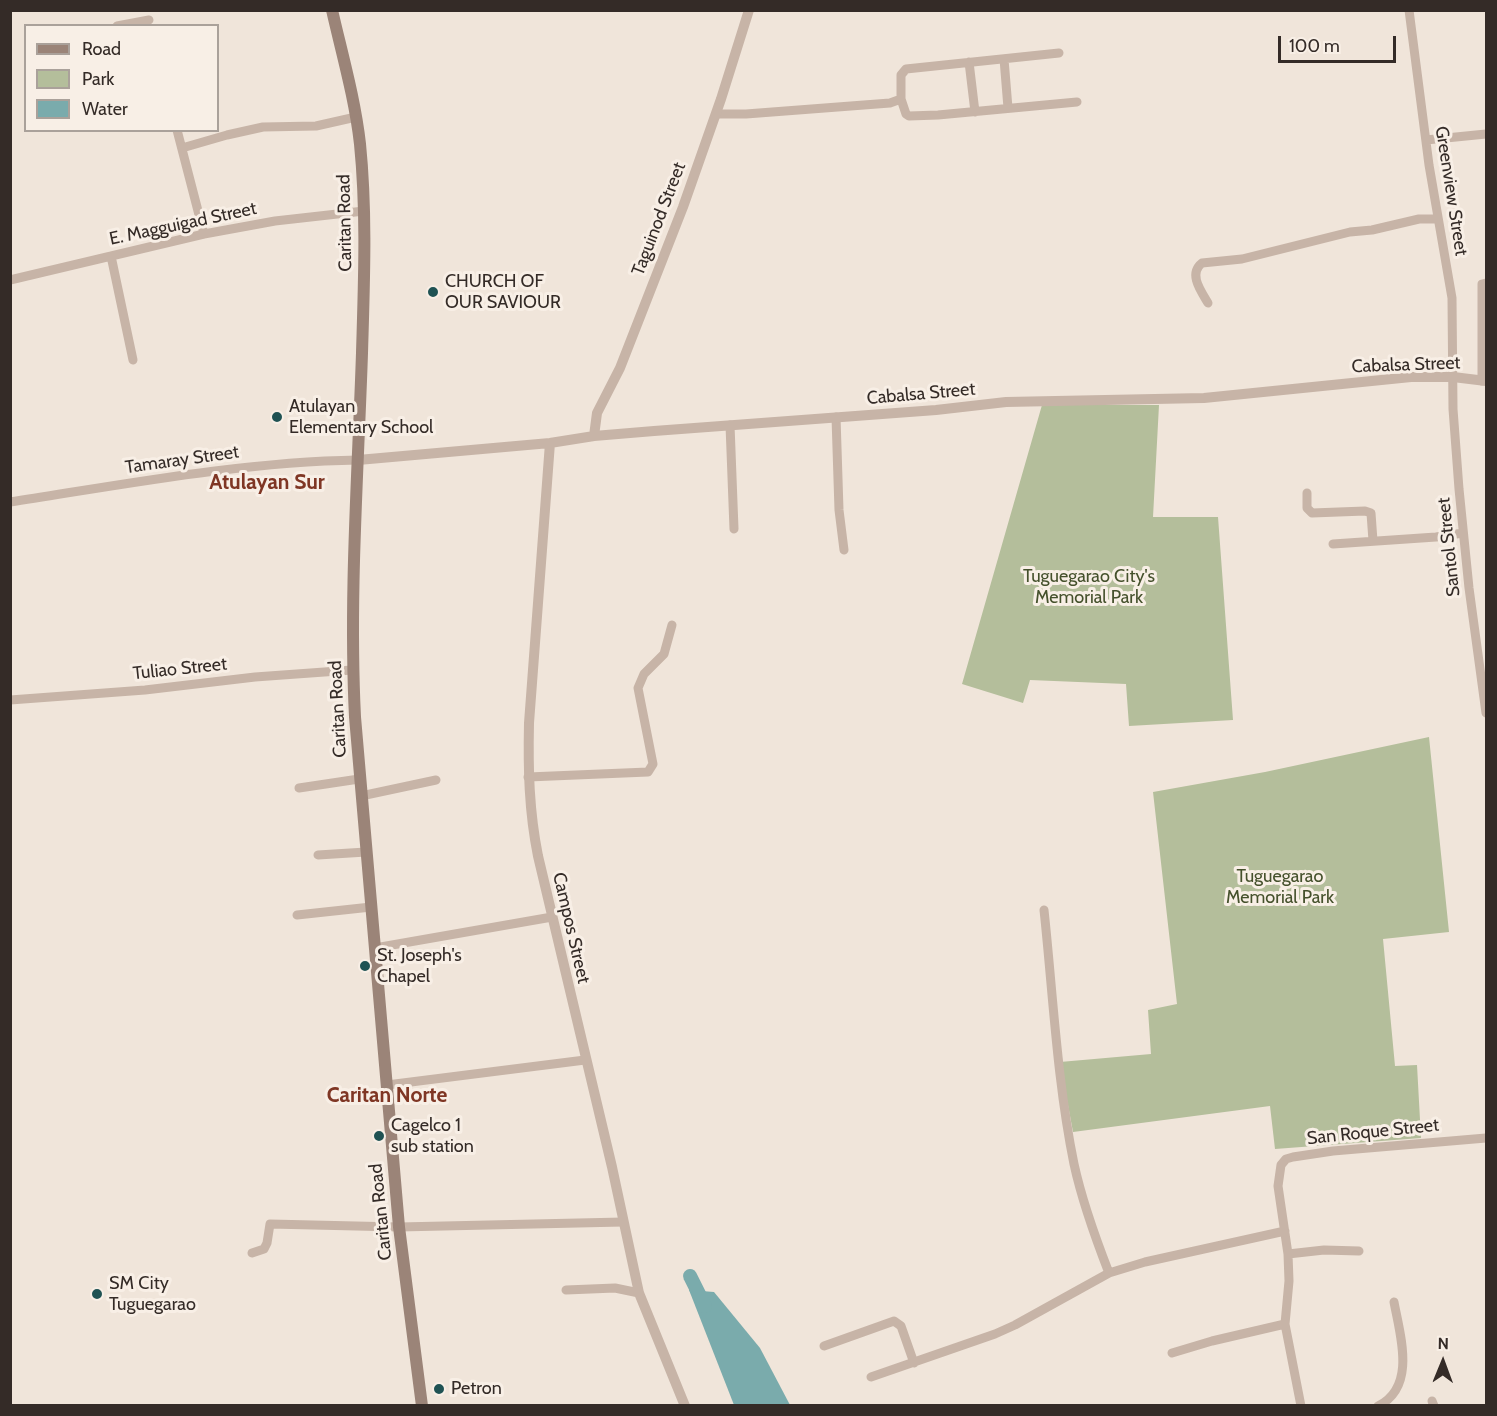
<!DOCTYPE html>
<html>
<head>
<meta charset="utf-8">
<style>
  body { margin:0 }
  #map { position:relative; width:1497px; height:1416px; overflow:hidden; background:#f0e5da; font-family:Cabin,sans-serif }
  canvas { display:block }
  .frame { position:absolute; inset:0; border:12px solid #342b27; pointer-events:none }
  .legend { position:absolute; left:24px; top:24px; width:195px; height:108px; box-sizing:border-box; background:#f8efe6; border:2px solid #aaa19a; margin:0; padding:8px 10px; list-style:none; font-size:18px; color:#342b27 }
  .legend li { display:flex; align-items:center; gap:12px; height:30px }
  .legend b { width:30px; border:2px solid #aaa19a }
  .north { position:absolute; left:1413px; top:1332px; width:60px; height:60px; -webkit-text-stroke:4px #f8efe6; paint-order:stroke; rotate:1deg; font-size:16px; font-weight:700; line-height:24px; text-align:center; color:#342b27 }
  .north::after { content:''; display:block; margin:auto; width:21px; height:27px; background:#342b27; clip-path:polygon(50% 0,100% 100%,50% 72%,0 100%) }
  .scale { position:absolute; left:1278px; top:36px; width:118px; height:27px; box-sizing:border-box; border:3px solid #342b27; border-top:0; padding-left:8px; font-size:18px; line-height:21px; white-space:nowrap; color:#342b27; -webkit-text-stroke:4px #f8efe6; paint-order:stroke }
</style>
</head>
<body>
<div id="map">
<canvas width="1497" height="1416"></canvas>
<div class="frame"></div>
<ul class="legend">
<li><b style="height:8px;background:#9b8478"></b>Road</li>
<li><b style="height:16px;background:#b4be9b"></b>Park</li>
<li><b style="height:16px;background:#7aabac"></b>Water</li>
</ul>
<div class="north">N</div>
<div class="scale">100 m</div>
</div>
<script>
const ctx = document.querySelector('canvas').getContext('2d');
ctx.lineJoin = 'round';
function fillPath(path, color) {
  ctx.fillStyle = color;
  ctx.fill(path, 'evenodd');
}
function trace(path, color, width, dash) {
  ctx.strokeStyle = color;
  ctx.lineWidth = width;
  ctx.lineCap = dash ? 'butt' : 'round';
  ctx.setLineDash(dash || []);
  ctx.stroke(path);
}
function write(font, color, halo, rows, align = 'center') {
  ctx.font = font + ' Cabin,sans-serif';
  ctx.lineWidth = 6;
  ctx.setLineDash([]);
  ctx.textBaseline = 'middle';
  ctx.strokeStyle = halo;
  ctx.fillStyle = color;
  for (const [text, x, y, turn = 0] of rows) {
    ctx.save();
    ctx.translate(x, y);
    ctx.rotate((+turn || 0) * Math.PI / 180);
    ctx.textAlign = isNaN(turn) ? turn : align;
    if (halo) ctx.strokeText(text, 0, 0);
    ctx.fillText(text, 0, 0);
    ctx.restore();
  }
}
const green = new Path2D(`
  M1042,405H1159L1153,517H1218L1233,720L1129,726L1126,684L1030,680L1023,703L962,684Z
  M1429,737L1449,932L1383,939L1395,1066L1417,1065L1421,1138L1275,1149L1270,1106L1073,1132L1060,1062L1151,1054L1148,1010L1177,1004L1153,792L1265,772Z`);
const water = new Path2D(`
  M689,1290L714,1292L760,1348L790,1405H734Z`);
const river = new Path2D(`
  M690,1276L705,1306`);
const minor = new Path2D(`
  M1409,10L1429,165L1452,298L1453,409L1459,489L1469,588L1486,713
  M117,26L149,20
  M1004,59L1008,108
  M969,62L975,112
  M901,99L906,114L909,116L938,115L1077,102
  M716,114H746L890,103L901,99V75L906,69L1059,53
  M177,130L204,234
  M1426,140L1486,134
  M182,148L227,135L263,127L316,126L356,117
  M111,256L133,360
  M10,280L204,234L275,221L364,211
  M1208,303C1201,291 1188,274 1202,263L1242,259L1350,232L1372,230L1419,219H1438
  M1482,381V284L1486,283
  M836,417L839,510L844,550
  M730,425L734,529
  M1307,493V508L1312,513L1365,511L1371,513L1373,541
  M10,502C126,484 242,462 358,460
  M1333,544L1436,537L1463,533
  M10,700L145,690L255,677L352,670
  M528,777L648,772L653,764L638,688L644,674L664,654L672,625
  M299,788L359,779
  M361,796L436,780
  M318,855L366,852
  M1044,910C1053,994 1057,1081 1074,1164C1082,1201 1095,1237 1109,1273
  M297,915L371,907
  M375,948L552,917
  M387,1085L585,1060
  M252,1253L264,1249L267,1243L270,1224L399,1227L623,1222
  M1288,1254L1324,1250L1359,1251
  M566,1290L615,1288L639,1293
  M824,1346L894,1321L901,1326L914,1363
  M1172,1353L1212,1341L1285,1324
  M871,1377L995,1334L1015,1325L1109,1273L1145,1262L1285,1231
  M1432,1401L1434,1406
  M1301,1406L1285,1324L1289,1281L1288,1254L1278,1186L1281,1165L1286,1159L1293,1157L1333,1151L1486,1138
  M1378,1406C1417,1387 1400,1335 1394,1302`);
const tertiary = new Path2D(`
  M594,436L597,413L620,368L683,207L721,99L749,10
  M550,443L529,723C528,769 529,811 538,856L612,1167L639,1293L685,1406
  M358,460L550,443L594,436L654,431L936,410L1006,402L1204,398L1411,377H1453L1486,381`);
const secondary = new Path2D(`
  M332,10C342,54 355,99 360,144C367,214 364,283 362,353C358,474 349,596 355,717L399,1227L422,1406`);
const markers = [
  [433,292,6,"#1f5253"],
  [277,417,6,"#1f5253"],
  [365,966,6,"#1f5253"],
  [379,1136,6,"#1f5253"],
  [97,1294,6,"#1f5253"],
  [439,1389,6,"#1f5253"]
];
const streetNames = [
  ["Greenview Street",1451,191,81],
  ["Taguinod Street",659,219,-69],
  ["Caritan Road",345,223,-91],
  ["E. Magguigad Street",183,224,-12],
  ["Cabalsa Street",1406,365,-2],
  ["Cabalsa Street",921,394,-5],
  ["Tamaray Street",182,460,-8],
  ["Santol Street",1449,547,-96],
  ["Tuliao Street",180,669,-6],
  ["Caritan Road",338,709,-93],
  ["Campos Street",571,928,77],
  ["San Roque Street",1373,1132,-6],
  ["Caritan Road",381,1212,-96]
];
const poiNames = [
  ["CHURCH OF",445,282],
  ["OUR SAVIOUR",445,303],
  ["Atulayan",289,407],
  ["Elementary School",289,428],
  ["St. Joseph's",377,956],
  ["Chapel",377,977],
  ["Cagelco 1",391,1126],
  ["sub station",391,1147],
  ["SM City",109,1284],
  ["Tuguegarao",109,1305],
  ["Petron",451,1389]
];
const parkNames = [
  ["Tuguegarao City's",1089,577],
  ["Memorial Park",1089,598],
  ["Tuguegarao",1280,877],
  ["Memorial Park",1280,898]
];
const quarterNames = [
  ["Atulayan Sur",267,483],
  ["Caritan Norte",387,1096]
];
fillPath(green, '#b4be9b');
fillPath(water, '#7aabac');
trace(river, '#7aabac', 14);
trace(minor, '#c7b4a7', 9);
trace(tertiary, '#c7b4a7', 10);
trace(secondary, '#9b8478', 12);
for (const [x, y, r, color] of markers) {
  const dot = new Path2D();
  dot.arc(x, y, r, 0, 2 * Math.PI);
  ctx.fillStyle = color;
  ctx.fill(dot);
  trace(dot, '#f8efe6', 2);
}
write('18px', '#342b27', '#f8efe6', streetNames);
write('18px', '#342b27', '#f8efe6', poiNames, 'left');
write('18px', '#45512c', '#f8efe6', parkNames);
write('bold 21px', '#7f3624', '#f8efe6', quarterNames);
</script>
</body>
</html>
